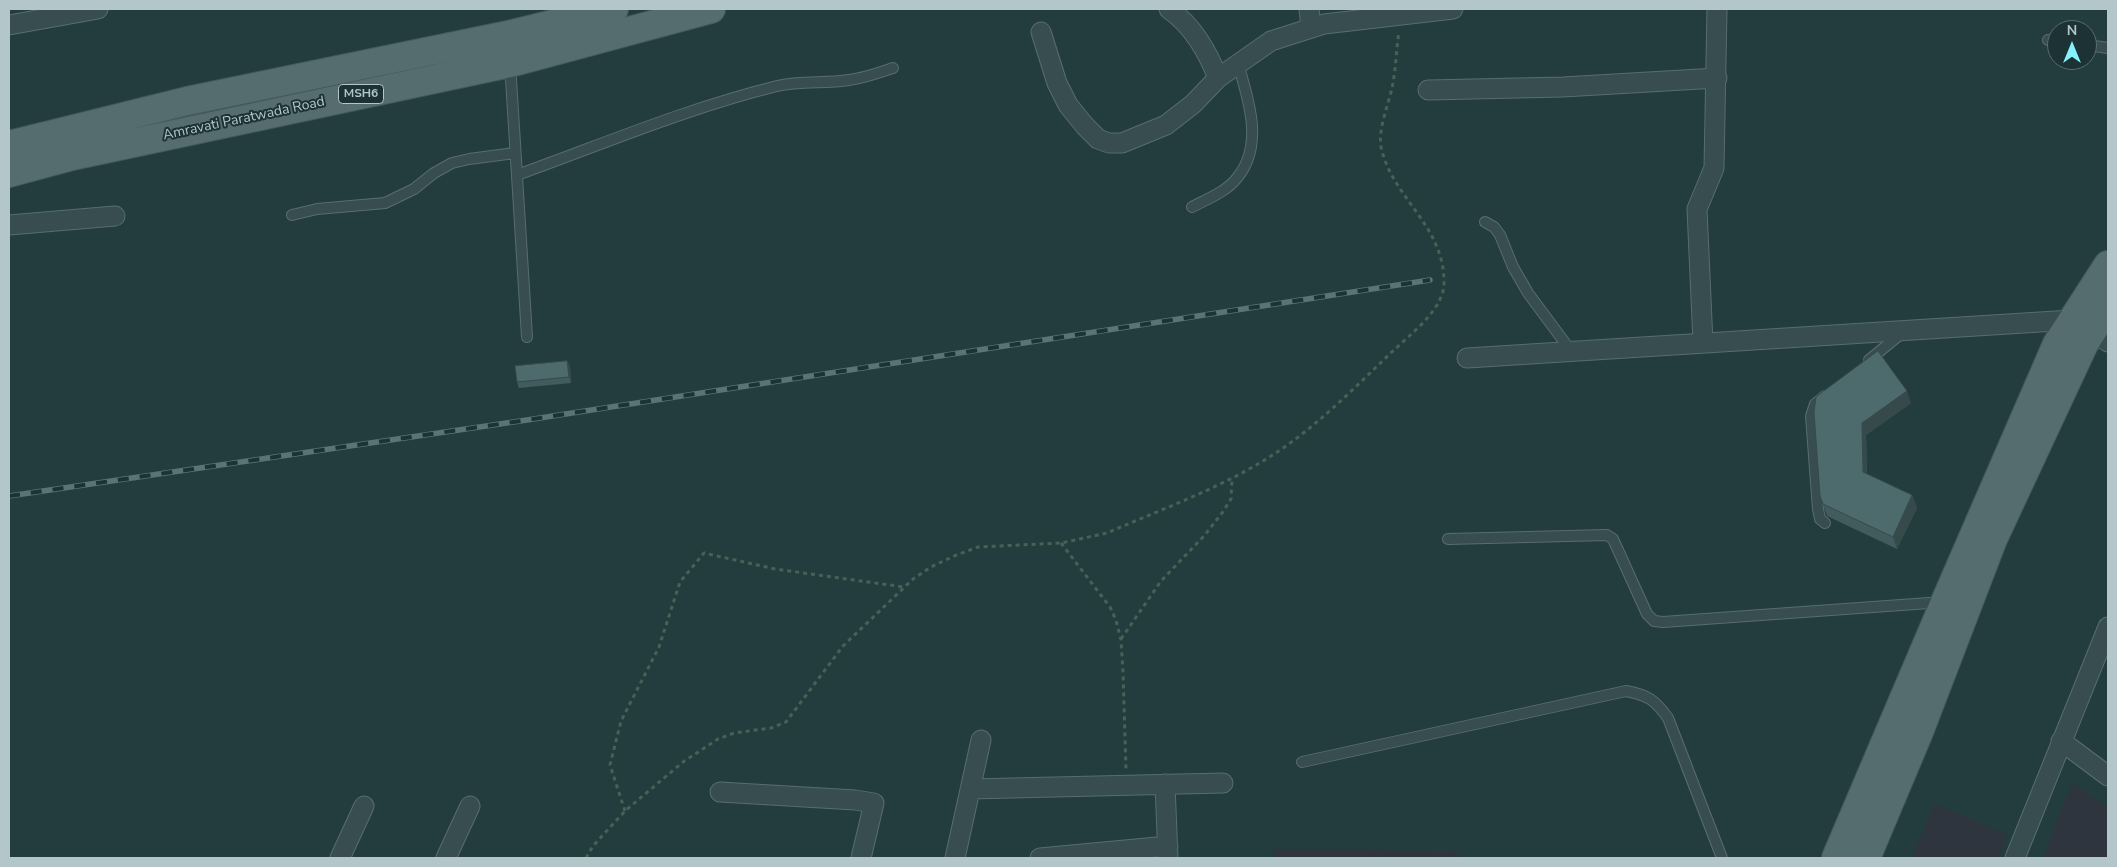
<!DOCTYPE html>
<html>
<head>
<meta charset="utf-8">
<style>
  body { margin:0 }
  #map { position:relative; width:2117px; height:867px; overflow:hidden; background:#233d3f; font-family:"Nunito Sans",sans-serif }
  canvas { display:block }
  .frame { position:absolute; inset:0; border:10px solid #b3c7ca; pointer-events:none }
  .north { position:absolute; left:2047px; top:20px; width:50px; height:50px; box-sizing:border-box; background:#1c3234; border:1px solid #586e70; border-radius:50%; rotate:0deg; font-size:14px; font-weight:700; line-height:20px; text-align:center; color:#b3c7ca }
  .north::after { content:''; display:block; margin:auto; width:18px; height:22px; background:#84f1fd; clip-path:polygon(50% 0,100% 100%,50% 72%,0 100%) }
</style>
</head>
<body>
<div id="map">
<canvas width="2117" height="867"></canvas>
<div class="frame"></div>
<div class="north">N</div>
</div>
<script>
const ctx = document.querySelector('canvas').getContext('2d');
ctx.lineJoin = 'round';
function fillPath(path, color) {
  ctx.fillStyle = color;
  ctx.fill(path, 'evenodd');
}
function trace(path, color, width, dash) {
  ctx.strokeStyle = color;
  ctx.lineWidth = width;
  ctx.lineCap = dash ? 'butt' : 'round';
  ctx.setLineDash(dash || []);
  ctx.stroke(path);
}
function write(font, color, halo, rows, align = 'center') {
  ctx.font = font + ' "Nunito Sans",sans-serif';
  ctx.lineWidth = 4;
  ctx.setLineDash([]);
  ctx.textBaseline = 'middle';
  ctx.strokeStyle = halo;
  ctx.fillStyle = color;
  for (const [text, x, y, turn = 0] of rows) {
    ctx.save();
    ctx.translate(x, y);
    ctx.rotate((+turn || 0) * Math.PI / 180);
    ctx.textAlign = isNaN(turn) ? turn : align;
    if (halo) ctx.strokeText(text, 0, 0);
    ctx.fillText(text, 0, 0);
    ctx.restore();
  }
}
const medical = new Path2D(`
  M2072,783L2108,807V858H2043Z
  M1934,804L2008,835L1999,858H1912Z
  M1274,849L1457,851L1458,858H1274Z`);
const path = new Path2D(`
  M1061,543L1110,607L1116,620L1121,640L1123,672L1126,770
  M1121,639L1161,581L1204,536L1222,513L1231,499L1232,478
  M625,811L610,765L621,721L659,647L680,582L704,553L775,569L904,587
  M586,858L593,846L625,811L683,762L718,739L734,733L771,728L786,722L843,646L913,579L931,567L954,556L978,547L1061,543L1107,533C1162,509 1221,488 1271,456C1317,427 1355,387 1394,350C1412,333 1445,308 1444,282C1444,225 1392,198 1381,147C1378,129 1388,106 1392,88C1396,70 1396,50 1399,32`);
const lane = new Path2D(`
  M2048,40L2057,41
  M2087,45L2108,48
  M510,63L527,337
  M517,175C603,144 688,108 777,86C800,80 825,84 849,80C864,78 878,73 893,68
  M1192,207C1207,199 1226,192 1237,178C1264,145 1249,101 1238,64
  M292,215L317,209L385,203L414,189L434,173L452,163L469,159L515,153
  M1485,222L1494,227L1500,235L1513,267L1528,293L1571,351
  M1869,360L1902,333
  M1825,396L1815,404L1811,416L1818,509L1820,519L1825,523
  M1448,539L1607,535L1613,539L1647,614L1654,621L1663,622L1943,602
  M1302,762L1626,691C1648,695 1655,700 1668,718L1722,858`);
const street = new Path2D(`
  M1169,9C1193,26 1207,51 1218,78
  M1309,9L1311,28
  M9,25L98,9
  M1041,32L1057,83L1068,105L1085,126L1098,139L1109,143H1122L1166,125L1193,104L1218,78L1271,41L1324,24L1453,9
  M1428,90L1563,87L1717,78
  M9,225L115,216
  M1703,343L1697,209L1714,168L1717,9
  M1467,358L2072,320L2093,330L2108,342
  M2061,741L2108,776
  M1165,784L1168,858
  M970,789L1223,783
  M720,792L855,800L874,803L861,858
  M340,858L364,806
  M446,858L470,806
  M955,858L981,740
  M1040,858L1168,846
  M2015,858L2108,627`);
const primary = new Path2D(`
  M9,145L187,101L508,35L614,9
  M9,173L72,156L510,63L711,9
  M1836,858L1945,602L2057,344L2108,265
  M1866,858L1919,732L1993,539L2084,344L2108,307`);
const rail = new Path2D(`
  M9,496L527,420L1430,280`);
const wall = new Path2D(`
  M567,361L570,367L571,383L519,388L517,382Z
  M1911,403L1866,435L1867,474L1912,495L1917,508L1897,549L1827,516L1823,504L1814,412Z`);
const shadedWall = new Path2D(`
  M567,361L570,367L571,383L569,377Z
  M1907,391L1911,403L1866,435L1867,484L1863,472L1862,423Z
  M1912,495L1917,508L1897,549L1893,537Z`);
const building = new Path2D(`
  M1878,351L1907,391L1862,423L1863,472L1912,495L1893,537L1823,504L1820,496L1814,412L1816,397Z
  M567,361L569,377L517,382L515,366Z`);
const shields = [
  [361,94,45]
];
const shieldNames = [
  ["MSH6",361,94]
];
const streetNames = [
  ["Amravati Paratwada Road",244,119,-12]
];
fillPath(medical, '#2f353f');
trace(lane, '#586d6f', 12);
trace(street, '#586d6f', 21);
trace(primary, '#43595b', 30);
trace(path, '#476157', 3, [4, 4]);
trace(lane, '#374d4f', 10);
trace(street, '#374d4f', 19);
trace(primary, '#556d6f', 28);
trace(rail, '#587476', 5.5);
trace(rail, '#1c3234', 4, [11]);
fillPath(wall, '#425b5d');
fillPath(shadedWall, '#364a4c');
fillPath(building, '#4d6a6c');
trace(building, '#364a4c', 1);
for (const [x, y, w] of shields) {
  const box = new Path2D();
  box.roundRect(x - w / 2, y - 9.5, w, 19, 4);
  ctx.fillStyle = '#1c3234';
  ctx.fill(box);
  trace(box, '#b3c7ca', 1);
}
write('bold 12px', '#b3c7ca', null, shieldNames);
write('14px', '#b3c7ca', '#1c3234', streetNames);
</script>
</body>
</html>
